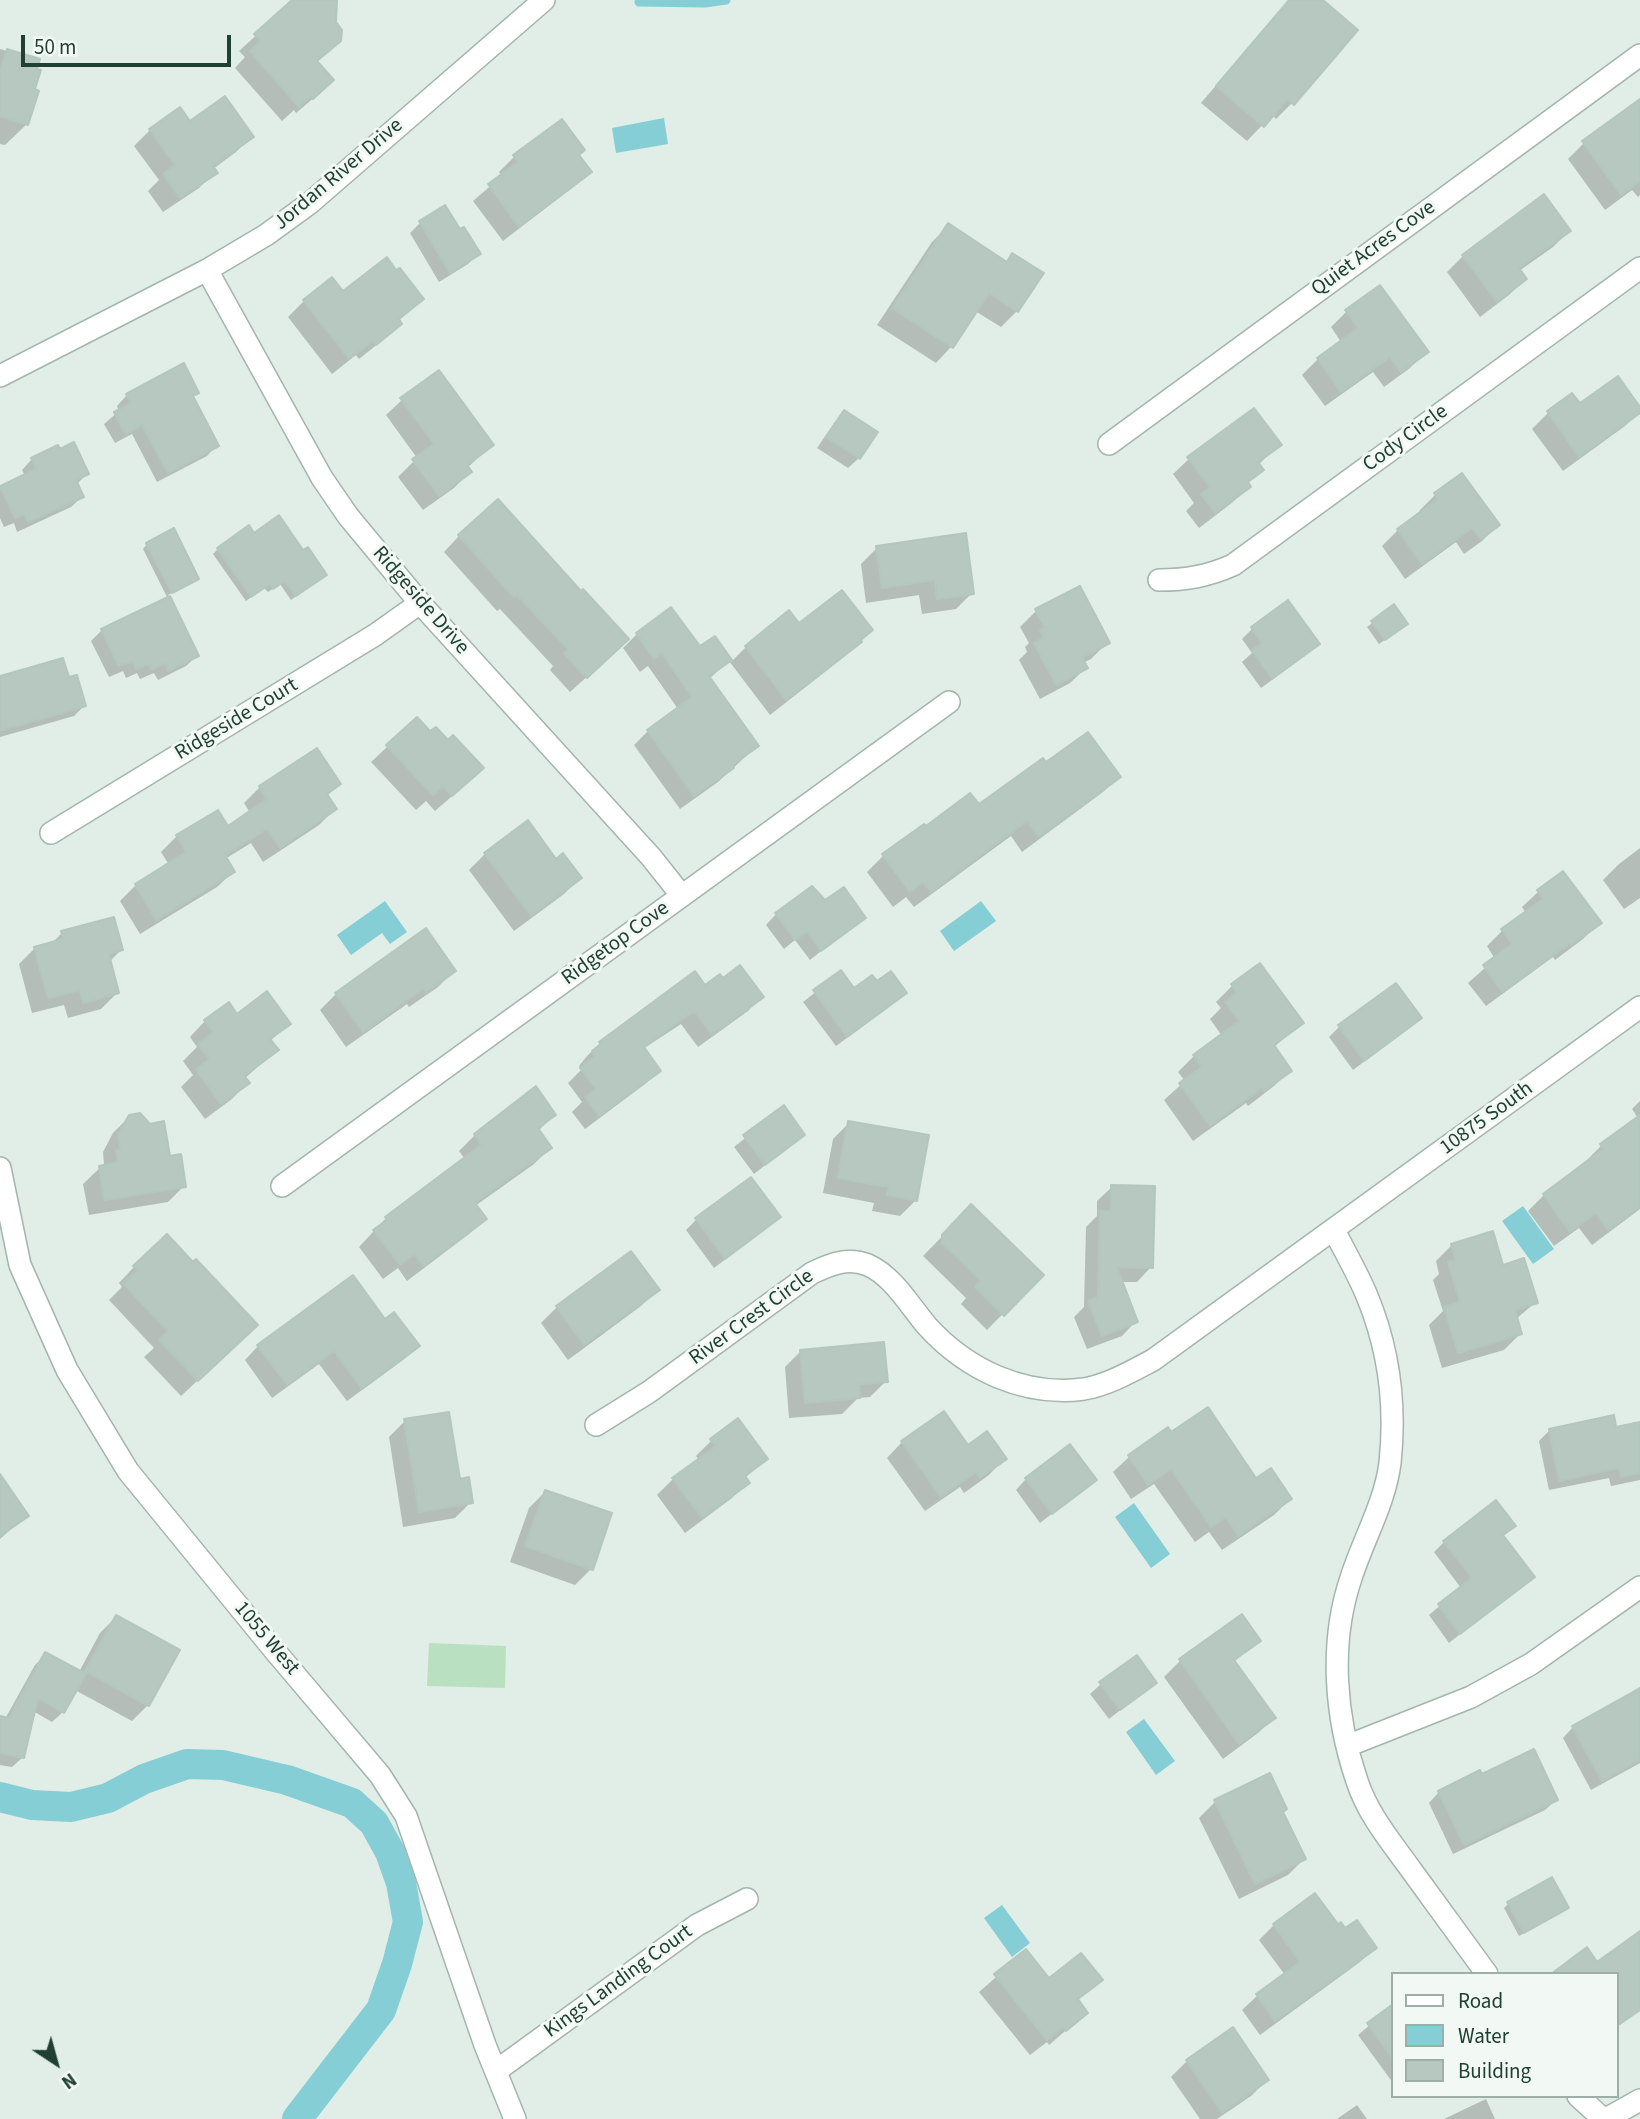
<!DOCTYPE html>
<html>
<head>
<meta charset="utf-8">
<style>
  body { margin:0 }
  #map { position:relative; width:1640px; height:2119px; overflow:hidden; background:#e1ede7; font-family:"Source Sans 3",sans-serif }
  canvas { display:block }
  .legend { position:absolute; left:1391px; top:1972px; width:228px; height:126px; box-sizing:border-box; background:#f2f9f5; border:2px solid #9eafa8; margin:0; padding:9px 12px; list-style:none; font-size:21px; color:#203f35 }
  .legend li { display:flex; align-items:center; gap:14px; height:35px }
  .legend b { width:35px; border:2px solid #9eafa8 }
  .north { position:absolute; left:21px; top:2028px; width:70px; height:70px; -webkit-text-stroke:5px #f2f9f5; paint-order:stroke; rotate:144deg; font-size:19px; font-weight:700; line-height:28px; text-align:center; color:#203f35 }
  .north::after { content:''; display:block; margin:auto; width:24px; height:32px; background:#203f35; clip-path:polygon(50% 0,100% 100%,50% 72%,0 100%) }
  .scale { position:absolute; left:21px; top:35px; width:210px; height:32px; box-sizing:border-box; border:4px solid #203f35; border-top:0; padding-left:9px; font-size:21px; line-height:24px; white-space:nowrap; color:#203f35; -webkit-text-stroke:5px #f2f9f5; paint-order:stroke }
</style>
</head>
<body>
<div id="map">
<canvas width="1640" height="2119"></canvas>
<ul class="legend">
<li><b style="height:9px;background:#fff"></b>Road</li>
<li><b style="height:19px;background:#85ced6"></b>Water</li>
<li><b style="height:19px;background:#b6c8c0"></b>Building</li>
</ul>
<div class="north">N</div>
<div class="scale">50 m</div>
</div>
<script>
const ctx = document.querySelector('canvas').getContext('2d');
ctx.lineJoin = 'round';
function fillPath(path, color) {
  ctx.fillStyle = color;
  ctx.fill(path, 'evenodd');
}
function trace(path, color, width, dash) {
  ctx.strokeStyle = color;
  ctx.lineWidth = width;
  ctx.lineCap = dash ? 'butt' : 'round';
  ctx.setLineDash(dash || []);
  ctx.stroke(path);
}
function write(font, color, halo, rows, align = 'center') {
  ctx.font = font + ' "Source Sans 3",sans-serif';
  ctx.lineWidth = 6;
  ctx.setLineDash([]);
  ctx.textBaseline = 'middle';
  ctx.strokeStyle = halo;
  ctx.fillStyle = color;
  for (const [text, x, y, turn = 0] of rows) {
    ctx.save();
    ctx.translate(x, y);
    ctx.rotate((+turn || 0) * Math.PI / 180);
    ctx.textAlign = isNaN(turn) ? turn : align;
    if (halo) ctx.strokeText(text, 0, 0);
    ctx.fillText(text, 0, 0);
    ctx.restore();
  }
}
const green = new Path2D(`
  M429,1643L506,1646L505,1688L427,1686Z`);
const water = new Path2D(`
  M664,118L668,144L616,153L612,128Z
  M385,901L407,932L390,944L382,933L351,955L337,935Z
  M981,901L996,921L954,951L940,931Z
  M1523,1206L1554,1249L1533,1264L1502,1221Z
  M1134,1503L1170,1554L1151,1568L1115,1517Z
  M1144,1719L1175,1761L1156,1775L1126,1732Z
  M1002,1905L1030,1943L1012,1957L984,1918Z`);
const shadow = new Path2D(`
  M295,0H330L339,41L326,54V51L309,65L316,96L296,113L294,110L282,121L235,68L245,57L239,51Z
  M1289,0H1320L1292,103L1276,119L1272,115L1247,141L1201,103Z
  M0,49L38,60L27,124L5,145L0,144Z
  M1640,108V195L1638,197L1632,190L1605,210L1568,159L1584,143Z
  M190,123L252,136L236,152L213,169L215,172L199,188L163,212L148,191L159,180L134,146L150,130Z
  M515,156H577L589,172L573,187L503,241L473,201L502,176L499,172Z
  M444,208L478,254L468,264L439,282L410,233L420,223Z
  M948,226L1005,263L1013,255L1041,273L1017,311L1001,327L975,311L951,347L936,363L877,325L932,242Z
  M1569,231L1553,247L1519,271L1525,279L1509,295L1480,317L1447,272L1463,256Z
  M332,280L343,294L422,299L398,321L400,323L384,339L359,359L356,355L332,374L288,317L304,301Z
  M1346,312L1426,352L1410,368L1384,387L1373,372L1325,406L1302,375L1318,359L1341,342L1331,327Z
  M197,392L192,398L217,445L207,456L157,482L132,434L115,443L104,424L119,411L117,406L127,395Z
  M1572,395L1579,406L1640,411L1625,426L1563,471L1532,429L1548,413Z
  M402,400L492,445L467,468L470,472L454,488L423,510L398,477L417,458L386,415Z
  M844,412L859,458L848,468L817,448L834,423Z
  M1279,445L1258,465L1261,470L1247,484L1249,486L1233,502L1199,528L1186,511L1194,503L1173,474L1189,459Z
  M32,459L87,474L76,485L82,497L71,507L17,532L14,523L4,527L0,518V488L25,476L22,470Z
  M1462,475L1498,525L1482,541L1464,554L1456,542L1405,579L1382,546L1398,530L1421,513L1419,511L1435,495Z
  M253,536L320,579L291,600L280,584L268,592L264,588L246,601L213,554L218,549Z
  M459,536L581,593L611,655L570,692L550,670L553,666L500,609L497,611L444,552Z
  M147,544L197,578L168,595L197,656L186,666L158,680L154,673L140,679L137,673L126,678L123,671L109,677L91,641L102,630L168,599L143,549Z
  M877,548L972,593L956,609L922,614L919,595L866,603L861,564Z
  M1394,607L1402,628L1379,644L1367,627Z
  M671,610L699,649L714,638L731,662L746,647L789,613L799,625L871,630L844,657L770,715L729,661L709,679L757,746L718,782L680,809L634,745L648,731L678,709L648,666L640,672L623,648L637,634Z
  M1036,611L1107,643L1091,659L1083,663L1086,668L1070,683L1040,699L1019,660L1027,652L1025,647L1029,643L1020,627Z
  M1252,629L1318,644L1307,654L1261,688L1242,662L1252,653L1242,639Z
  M0,678L67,679L84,706L74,716L0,737Z
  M417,719L466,784L435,811L426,801L416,810L371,762Z
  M317,750L339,784L327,796L335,809L319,825L263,862L251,843L225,859L233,872L217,887L140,934L120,901L136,885L169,865L161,852L177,836L217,812L227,829L250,813L244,803L260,787Z
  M1046,765L1119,777L1103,792L1022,852L1011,836L914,907L906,897L893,907L867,872L883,856L925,829L978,807Z
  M527,823L556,861L580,878L564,894L514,931L469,870L485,854Z
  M1640,848V898L1624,909L1603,880L1619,864Z
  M1563,873L1599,923L1583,939L1555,960L1553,957L1486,1006L1468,983L1495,959L1487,946L1502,931L1526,913L1522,907L1538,892Z
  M825,903L863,917L810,960L795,940L784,949L766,925L776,914Z
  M426,930L454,971L438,987L409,1007L407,1004L346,1047L320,1010L336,994Z
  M62,933L121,950L109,962L117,993L101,1009L68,1018L64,1005L32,1013L19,964L35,948L51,944Z
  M1260,966L1301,1023L1273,1048L1290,1070L1274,1086L1248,1106L1246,1103L1193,1141L1164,1100L1185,1081L1178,1072L1194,1056L1222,1036L1210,1019L1221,1008L1216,1002L1232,986Z
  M841,972L854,990L905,993L894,1003L836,1046L803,1002Z
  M1395,985L1419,1018L1409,1028L1353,1070L1329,1037L1339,1027Z
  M705,987L761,997L748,1011L698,1047L681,1024L643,1049L659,1071L645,1084L585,1129L572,1112L582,1102L568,1083L582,1069L579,1066L587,1056L600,1043Z
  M205,1021L289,1024L270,1041L277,1050L244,1079L247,1083L232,1099L205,1119L181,1087L193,1075L183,1061L197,1047L190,1037Z
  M1640,1101V1209L1592,1245L1579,1228L1554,1246L1528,1211L1544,1195L1586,1164L1585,1162L1601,1146L1638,1118L1632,1109Z
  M783,1108L803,1135L754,1174L734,1147Z
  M554,1115L538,1131L550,1148L534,1164L475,1206L485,1219L469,1234L407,1281L398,1268L383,1279L359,1247L386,1218L465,1159L459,1151L475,1135Z
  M130,1116L169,1158L184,1186L168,1202L89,1215L83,1184L104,1164L103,1152L113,1133Z
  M849,1123L916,1200L900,1216L872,1211L874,1203L823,1193L833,1139Z
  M751,1180L779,1217L768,1227L714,1268L686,1230L696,1220Z
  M1112,1187L1151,1267L1137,1282H1121L1136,1321L1122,1336L1087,1349L1074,1317L1084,1307L1086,1227L1097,1216V1201Z
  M971,1207L1041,1275L987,1330L961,1304L966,1298L923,1256Z
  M1452,1245L1502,1267L1536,1302L1516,1319L1520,1334L1504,1350L1442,1368L1429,1325L1443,1311L1433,1280L1439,1274L1436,1261Z
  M134,1267L240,1341L181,1396L144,1357L154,1348L109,1300L122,1287L119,1283Z
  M657,1290L641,1306L568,1360L541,1323L557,1307Z
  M385,1322L417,1346L403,1360L347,1401L319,1364L272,1398L245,1360L258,1346Z
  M801,1351L886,1381L870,1397L858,1398L842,1414L789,1418L785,1367Z
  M405,1421L459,1481L471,1502L455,1518L403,1527L389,1437Z
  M1640,1424V1480L1611,1486L1609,1478L1549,1490L1539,1441L1550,1430L1614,1429Z
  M1170,1435L1256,1481L1290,1499L1274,1515L1222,1550L1209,1532L1195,1542L1154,1484L1131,1499L1113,1472L1129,1457Z
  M712,1440L766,1459L745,1478L748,1482L732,1498L685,1533L657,1495L673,1479L699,1460L696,1456Z
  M902,1442L968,1447L1004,1459L989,1475L964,1493L960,1487L925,1511L887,1458Z
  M0,1475L27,1515L0,1539Z
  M1026,1479L1095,1480L1040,1523L1016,1490Z
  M545,1492L591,1569L575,1585L510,1562L529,1508Z
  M1513,1526L1502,1537L1532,1577L1449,1643L1429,1615L1461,1588L1434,1552L1444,1542Z
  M116,1617L148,1705L132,1721L75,1690L63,1712L52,1722L33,1711L23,1757L12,1767L0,1765V1718L5,1719L35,1665L46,1654L79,1672L100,1633Z
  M1241,1617L1259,1640L1234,1662L1274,1718L1258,1733L1223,1759L1164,1677L1180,1661Z
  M1155,1683L1109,1719L1090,1694L1101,1684Z
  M1640,1690V1763L1591,1790L1563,1738L1573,1727Z
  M1481,1776L1556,1800L1545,1810L1453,1854L1429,1803L1439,1792Z
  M1215,1802L1281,1813L1304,1859L1288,1875L1239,1899L1199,1818Z
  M1508,1904L1567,1908L1519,1936L1504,1908Z
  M1274,1925L1337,1927L1375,1947L1360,1962L1260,2035L1242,2010L1257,1996L1285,1975L1259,1940Z
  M1025,1952L1048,1980H1100L1077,2001L1086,2013L1049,2045L1047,2042L1030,2055L979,1992Z
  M1393,2006V2083L1358,2035Z
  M1187,2061L1267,2080L1251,2096L1217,2119H1200L1171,2077Z
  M1486,2099L1495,2119H1444Z
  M1357,2105L1367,2119H1337Z`);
const stream = new Path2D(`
  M639,2L705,3L726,0`);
const canal = new Path2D(`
  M0,1797L32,1805L71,1807L108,1798L144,1779L187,1764L223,1765L287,1780L352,1803L374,1823L390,1852L401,1883L408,1922L397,1964L381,2010L297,2119`);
const building = new Path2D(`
  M292,0H337L336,22L342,30L341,41L317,61L334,80L313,99L310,96L299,107L250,51L261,41L254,34Z
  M1289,0H1323L1358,30L1294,105L1287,99L1264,127L1216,86Z
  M7,49L40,59L37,69L41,70L35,89L39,91L28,125L0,116V72Z
  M225,96L254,137L213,166L218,173L180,198L163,174L175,165L149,129L180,107L190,121Z
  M1640,99V181L1621,195L1582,141Z
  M562,119L585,150L579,155L592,172L519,227L488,184L518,162L513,155Z
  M1544,194L1571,231L1519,268L1527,279L1497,302L1462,255Z
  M445,205L460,229L464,227L481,254L450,273L419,221Z
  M948,223L1007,262L1012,253L1044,273L1018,312L989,293L953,348L892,308Z
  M387,257L396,270L400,268L424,299L399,319L402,324L376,345L373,341L349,359L303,300L332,277L343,291Z
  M1380,285L1429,352L1401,372L1390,357L1341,392L1317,358L1358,328L1345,310Z
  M184,363L199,393L193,396L219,446L168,473L142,425L125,434L114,412L131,403L126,394Z
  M439,370L494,445L467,465L472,472L439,496L412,459L434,444L400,398Z
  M1618,376L1640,407V413L1579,457L1547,411L1572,393L1580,403Z
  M1254,408L1282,445L1258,462L1264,470L1248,482L1251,487L1215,513L1201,494L1210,487L1187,457Z
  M844,410L878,432L860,459L826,437Z
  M74,442L89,474L76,480L84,497L28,522L24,514L15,518L0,486L36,469L31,458L58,445L60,449Z
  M1462,473L1500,525L1481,539L1472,528L1422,564L1397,529L1438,499L1434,493Z
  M498,499L581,591L583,589L629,639L587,678L564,653L568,649L517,595L514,597L458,535Z
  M279,515L303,550L308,547L327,575L296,596L285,581L273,589L270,584L251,597L217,548L249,525L254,533Z
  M174,528L199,579L172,593L146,543Z
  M966,533L974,594L937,599L935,580L882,588L876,546Z
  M1080,586L1110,643L1082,658L1088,668L1056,685L1034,643L1044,638L1040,630L1045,627L1035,609Z
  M842,590L873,630L861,640L862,642L786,700L745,646L789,610L799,623Z
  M170,596L199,656L168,671L165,663L151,670L148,664L136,669L133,662L118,665L101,629Z
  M1288,600L1320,644L1272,679L1252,650L1262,643L1251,627Z
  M1394,604L1408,624L1385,640L1371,621Z
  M671,607L700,646L715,636L732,660L709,676L759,746L732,765L734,768L694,796L647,730L692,697L662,653L654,659L636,633Z
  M63,658L69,677L77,675L86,706L0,731V676Z
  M417,717L430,731L436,727L448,740L453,735L484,768L452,796L443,786L433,795L386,745Z
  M1088,732L1121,777L1039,837L1027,821L931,892L923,882L910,892L882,854L924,824L926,826L970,793L979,804L1043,758L1046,762Z
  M317,748L341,784L327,794L337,809L280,848L267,829L225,855L235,872L156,920L135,884L186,852L176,835L218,810L228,826L267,799L259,786Z
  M528,820L556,859L563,853L582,878L531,916L484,853Z
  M1563,871L1602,923L1571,945L1570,943L1502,992L1483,965L1512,944L1501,929L1543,899L1537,890Z
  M812,886L825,900L844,887L866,918L821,951L807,931L795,940L775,913Z
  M114,917L123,950L109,954L119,993L83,1003L80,990L48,998L34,947L63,939L61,931Z
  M426,928L456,971L426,993L423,989L363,1032L335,993Z
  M1260,963L1304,1023L1274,1045L1292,1071L1264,1091L1262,1088L1210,1126L1179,1083L1202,1067L1193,1055L1239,1021L1225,1002L1237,993L1231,984Z
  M740,965L764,997L712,1035L695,1012L691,1013L644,1047L661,1071L599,1116L585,1097L596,1089L580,1068L595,1056L592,1051L601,1044L599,1042L695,971L705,985L720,974L723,978Z
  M841,970L854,988L872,975L877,981L891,971L907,993L847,1037L813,990Z
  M1396,983L1422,1018L1364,1061L1338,1025Z
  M267,991L291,1024L270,1039L279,1050L244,1076L250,1083L221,1104L196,1070L209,1059L198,1044L214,1032L204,1020L229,1002L237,1014Z
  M536,1086L556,1115L538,1128L552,1148L475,1203L487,1219L424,1266L414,1254L400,1265L373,1230L387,1220L385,1217L481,1145L474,1134Z
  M784,1105L805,1135L765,1165L743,1135Z
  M140,1113L150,1124L164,1121L170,1156L181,1154L186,1187L104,1200L99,1166L118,1162L116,1150L120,1149L118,1135L129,1115Z
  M1640,1115V1207L1608,1230L1596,1213L1570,1232L1543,1194L1603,1149L1600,1144Z
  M848,1121L929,1135L917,1201L887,1195L889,1187L838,1178Z
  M751,1177L781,1217L725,1259L695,1218Z
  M1111,1185L1155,1186L1153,1268L1117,1267L1138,1322L1102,1336L1088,1301L1098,1297L1100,1211H1111Z
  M971,1204L1044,1275L1004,1316L975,1287L981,1281L942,1243V1235Z
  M1493,1231L1503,1265L1524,1258L1538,1303L1515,1310L1522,1334L1458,1353L1444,1307L1460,1302L1448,1262L1456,1260L1451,1244Z
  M167,1234L193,1262L196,1259L258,1325L198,1381L159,1340L168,1331L123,1283L138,1271L133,1266Z
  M631,1251L660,1290L584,1345L556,1306Z
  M353,1275L385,1319L394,1312L420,1346L362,1389L334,1351L287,1385L257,1345Z
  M884,1342L888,1382L859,1384L860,1398L805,1403L800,1350Z
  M1208,1407L1256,1478L1271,1468L1292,1499L1238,1536L1226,1517L1211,1527L1171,1469L1148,1485L1128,1455L1168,1427L1171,1432Z
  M944,1411L968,1445L987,1431L1007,1459L980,1478L976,1472L941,1497L901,1441Z
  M449,1412L460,1479L469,1477L473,1503L419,1512L404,1419Z
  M1614,1415L1616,1427L1640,1422V1473L1621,1477L1619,1468L1559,1481L1549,1429Z
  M738,1418L768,1459L745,1476L750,1483L702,1518L672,1478L716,1446L710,1439Z
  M1070,1444L1097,1480L1052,1514L1025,1478Z
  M0,1474L29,1516L0,1536Z
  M545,1490L612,1513L593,1570L525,1546Z
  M1496,1500L1516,1526L1503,1535L1535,1577L1460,1634L1438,1604L1472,1578L1443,1541Z
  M1242,1614L1261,1641L1234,1660L1276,1718L1239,1744L1179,1659Z
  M116,1615L180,1650L149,1706L85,1671Z
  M45,1652L86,1674L64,1713L38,1698L24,1758L0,1753V1716L9,1718Z
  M1137,1655L1157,1683L1120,1710L1099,1682Z
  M1640,1688V1760L1602,1781L1572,1726Z
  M1534,1749L1558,1800L1464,1845L1438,1791L1480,1770L1482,1774Z
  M1270,1773L1287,1809L1283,1812L1306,1859L1255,1884L1214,1800Z
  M1552,1877L1569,1908L1524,1933L1507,1902Z
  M1315,1893L1338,1924L1341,1922L1345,1928L1357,1920L1377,1948L1275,2021L1256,1994L1300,1962L1273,1924Z
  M1640,1931V2010L1617,2026V1974H1551L1587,1947L1597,1962Z
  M1026,1949L1049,1978L1081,1953L1103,1980L1078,1999L1088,2013L1066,2031L1063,2027L1047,2040L994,1974Z
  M1393,2004V2059L1367,2023Z
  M1233,2027L1269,2080L1222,2113L1186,2060Z`);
const minor = new Path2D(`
  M207,270L322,478L348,516L420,603L651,857L682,896
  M0,376L207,270L266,235L310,203L544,0
  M1109,444L1640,55
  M1159,580C1187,580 1208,576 1233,565L1640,268
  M51,833L375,635L420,603
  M0,1168L20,1265L67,1370L128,1471L275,1651L380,1775L406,1816L485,2045L515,2119
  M282,1186L949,702
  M1334,1230C1345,1252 1358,1274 1367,1296C1389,1349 1396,1407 1390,1463C1385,1503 1363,1540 1351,1578C1329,1643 1335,1717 1357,1781C1368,1815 1392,1843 1412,1871C1437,1905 1462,1940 1487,1974
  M596,1425L649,1392L812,1273C831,1264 848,1257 868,1265C893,1276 910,1306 927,1326C967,1370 1024,1397 1084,1389C1108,1385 1132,1371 1153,1360L1640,1007
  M1347,1746L1471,1697L1531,1664L1640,1587
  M496,2071L697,1925L747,1899
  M1578,2096L1603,2119
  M1606,2119L1640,2100`);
const streetNames = [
  ["Jordan River Drive",339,175,-40],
  ["Quiet Acres Cove",1374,249,-36],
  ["Cody Circle",1406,439,-36],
  ["Ridgeside Drive",420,601,49],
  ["Ridgeside Court",237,720,-31],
  ["Ridgetop Cove",616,944,-36],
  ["10875 South",1487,1119,-36],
  ["River Crest Circle",752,1318,-36],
  ["1055 West",266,1639,50],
  ["Kings Landing Court",619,1982,-36]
];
fillPath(green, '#b9e0c1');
fillPath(water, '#85ced6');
fillPath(shadow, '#0003');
trace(stream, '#85ced6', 9);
trace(canal, '#85ced6', 30);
fillPath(building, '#b6c8c0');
trace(building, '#b3c7be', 2);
trace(minor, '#a3b5ae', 24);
trace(minor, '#fff', 21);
write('21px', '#203f35', '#f2f9f5', streetNames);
</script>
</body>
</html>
